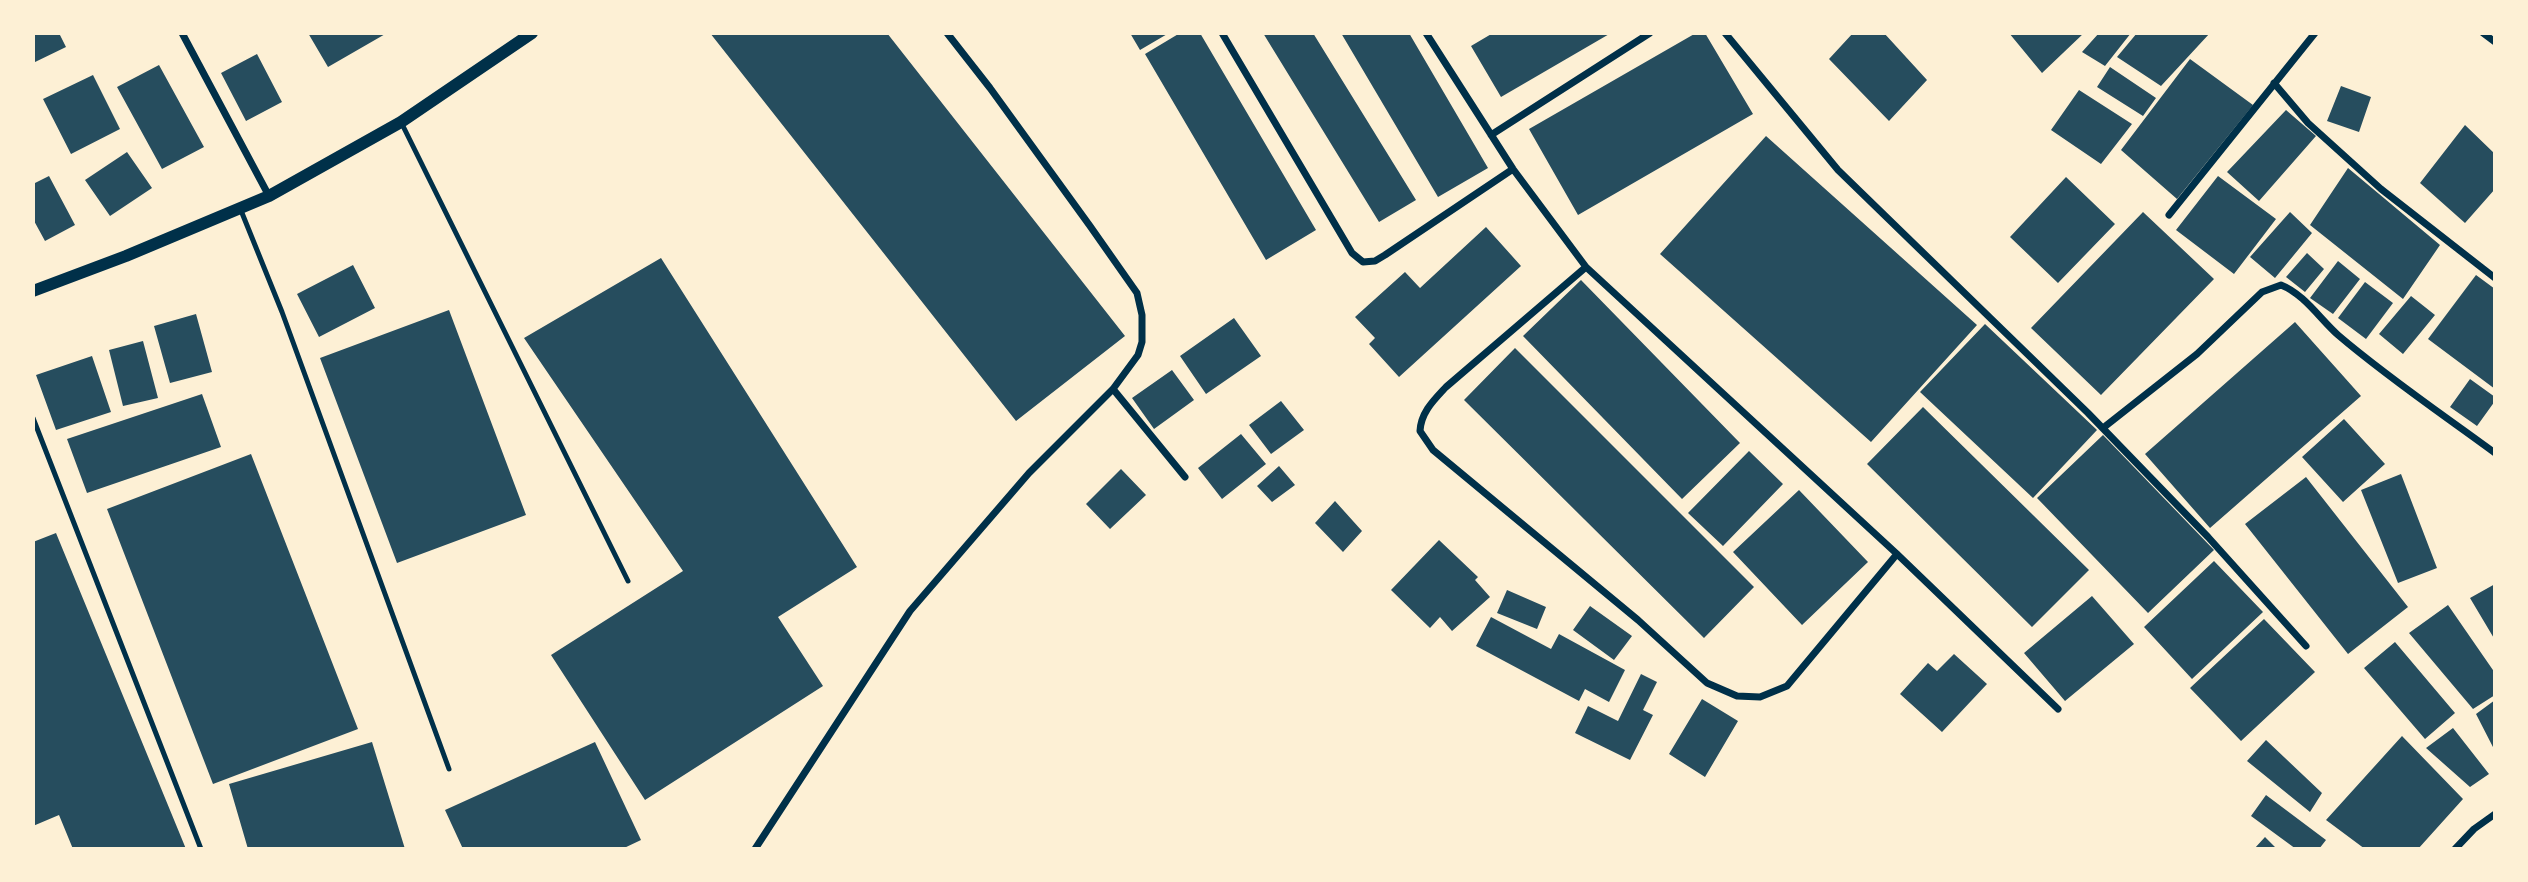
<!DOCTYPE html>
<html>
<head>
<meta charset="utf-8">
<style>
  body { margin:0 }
  #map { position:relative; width:2528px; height:882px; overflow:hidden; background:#fdf0d5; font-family:"Fira Sans",sans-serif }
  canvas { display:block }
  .frame { position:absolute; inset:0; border:35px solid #fdf0d5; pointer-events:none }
</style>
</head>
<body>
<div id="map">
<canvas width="2528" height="882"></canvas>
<div class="frame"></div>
</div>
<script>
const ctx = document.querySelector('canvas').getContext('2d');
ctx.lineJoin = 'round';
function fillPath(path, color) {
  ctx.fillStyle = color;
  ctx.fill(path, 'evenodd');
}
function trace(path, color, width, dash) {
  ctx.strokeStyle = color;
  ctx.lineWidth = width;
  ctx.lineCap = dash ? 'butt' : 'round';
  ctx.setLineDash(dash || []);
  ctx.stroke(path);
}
const building = new Path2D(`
  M33,33H59L66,47L33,63Z
  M308,33H387L328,67Z
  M710,33H887L1125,336L1016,421Z
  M1130,33H1169L1140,50Z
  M1180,33H1200L1316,230L1266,260L1145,54Z
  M1263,33H1313L1416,200L1379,222Z
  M1341,33H1409L1488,168L1438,197Z
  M1493,33H1611L1501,97L1471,46Z
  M1696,33H1705L1753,114L1578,215L1529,129Z
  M1853,33H1884L1927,80L1889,121L1829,59Z
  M2009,33H2084L2042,73Z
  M2099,33H2131L2105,66L2082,52Z
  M2137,33H2210L2161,86L2117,57Z
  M257,54L282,102L246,121L221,73Z
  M2190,59L2253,105L2177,199L2121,150Z
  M159,65L204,147L162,169L117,87Z
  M2110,67L2156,98L2143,116L2097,87Z
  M93,75L120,129L71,154L43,99Z
  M2341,86L2371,97L2359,132L2327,121Z
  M2079,90L2132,124L2101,164L2051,130Z
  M2286,110L2316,136L2259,201L2227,172Z
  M2465,125L2495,154V189L2465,223L2420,183Z
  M1766,136L1977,325L1871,442L1660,254Z
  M127,152L152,188L110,216L85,180Z
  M2348,168L2440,245L2403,299L2310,225Z
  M49,176L75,225L45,241L33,219V184Z
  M2218,176L2276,219L2234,274L2176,230Z
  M2066,177L2115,224L2058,283L2010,237Z
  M2143,212L2214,279L2101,395L2031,328Z
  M2290,212L2312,233L2275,278L2250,257Z
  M1486,227L1521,266L1399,377L1369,344L1375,338L1355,317L1405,272L1420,288Z
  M2307,253L2324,269L2305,292L2286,277Z
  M661,258L857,567L778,617L823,686L645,800L551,655L683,571L524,338Z
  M2338,261L2360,279L2333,314L2310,298Z
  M353,265L375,308L319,337L297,294Z
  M2476,275L2495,289V389L2428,339Z
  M1581,280L1740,443L1682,499L1523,336Z
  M2365,282L2393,303L2366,339L2338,318Z
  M2411,296L2435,315L2403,354L2379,334Z
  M449,310L526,515L397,563L320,358Z
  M196,314L212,372L170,383L154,326Z
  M1234,318L1261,356L1206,394L1180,356Z
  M2295,322L2361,396L2210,528L2145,454Z
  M1985,324L2097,430L2033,498L1920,392Z
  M143,341L158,398L123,406L109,350Z
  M1515,348L1754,587L1704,638L1464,400Z
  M92,356L111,412L56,430L36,375Z
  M1172,370L1194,400L1154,429L1132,398Z
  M2470,379L2495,397V401L2477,426L2450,407Z
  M202,394L221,447L87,493L67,439Z
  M1281,401L1304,430L1271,454L1249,425Z
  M1923,407L2089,570L2032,627L1867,464Z
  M2344,419L2385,464L2343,502L2302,457Z
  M1241,434L1266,464L1222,499L1198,468Z
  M2103,435L2214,550L2148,613L2037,498Z
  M1749,451L1783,484L1723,546L1688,513Z
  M251,454L358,729L213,784L107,509Z
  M1279,466L1295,485L1272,502L1257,486Z
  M1121,469L1146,495L1110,529L1086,504Z
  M2401,474L2437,568L2398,583L2361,490Z
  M2306,477L2408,607L2348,654L2245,524Z
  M1799,490L1868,562L1802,625L1733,552Z
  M1335,501L1362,531L1343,552L1315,523Z
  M56,533L186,849H73L59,815L33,826V542Z
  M1439,540L1478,577L1475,580L1490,597L1452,631L1440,617L1430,628L1391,590Z
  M2214,561L2263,612L2192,679L2144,627Z
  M2495,584V640L2470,598Z
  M1507,590L1546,607L1537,629L1497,613Z
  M2092,596L2134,644L2065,701L2024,653Z
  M2448,605L2495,673V695L2473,709L2409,633Z
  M1590,606L1632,636L1614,660L1573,630Z
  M1491,617L1551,649L1559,634L1625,670L1609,702L1585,689L1579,701L1476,646Z
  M2264,619L2315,672L2241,741L2190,688Z
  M2395,642L2455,713L2425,739L2364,668Z
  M1954,654L1987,684L1942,732L1900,694L1928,663L1937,671Z
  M1641,674L1657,682L1643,710L1653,715L1630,760L1575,733L1588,706L1618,721Z
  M1702,699L1738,721L1705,777L1669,754Z
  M2495,700V751L2476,714Z
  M2453,728L2489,774L2470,787L2426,748Z
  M2402,736L2463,799L2418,849H2365L2326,820Z
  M2266,740L2322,793L2310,812L2247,761Z
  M372,742L405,849H248L229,784Z
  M595,742L641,840L622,849H463L445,810Z
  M2266,795L2326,840L2319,849H2296L2251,816Z
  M2265,837L2277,849H2254Z`);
const service = new Path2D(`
  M401,122L628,581
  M240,208L282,312L449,769
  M33,418L201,849`);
const minor = new Path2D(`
  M182,33L269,196
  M1222,33L1352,253L1363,262L1375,261L1385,255L1513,169
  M1426,33L1513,169L1586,267L1897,554L2058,709
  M1725,33L1838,170L2088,413L2208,537L2306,646
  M2483,33L2495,42
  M2274,83L2308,123L2381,189L2495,278
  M1491,135L1650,33
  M2169,215L2315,33
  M1586,267L1446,387C1434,400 1421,412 1420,431L1433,450L1638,620L1707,683L1737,696L1760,697L1787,686L1897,554
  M1113,389L1185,477
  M2103,428L2197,354L2262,292L2281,285C2304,294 2320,319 2338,335C2387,377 2442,414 2495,453
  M755,849L910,611L1029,473L1113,389L1138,355L1142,342V315L1137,293L1090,226L990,88L947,33
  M2455,849L2474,829L2495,814`);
const tertiary = new Path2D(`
  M33,291L126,256L269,196L401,122L532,33`);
fillPath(building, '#264d5e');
trace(service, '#003049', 5);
trace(minor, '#003049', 7);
trace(tertiary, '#003049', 12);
</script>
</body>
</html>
